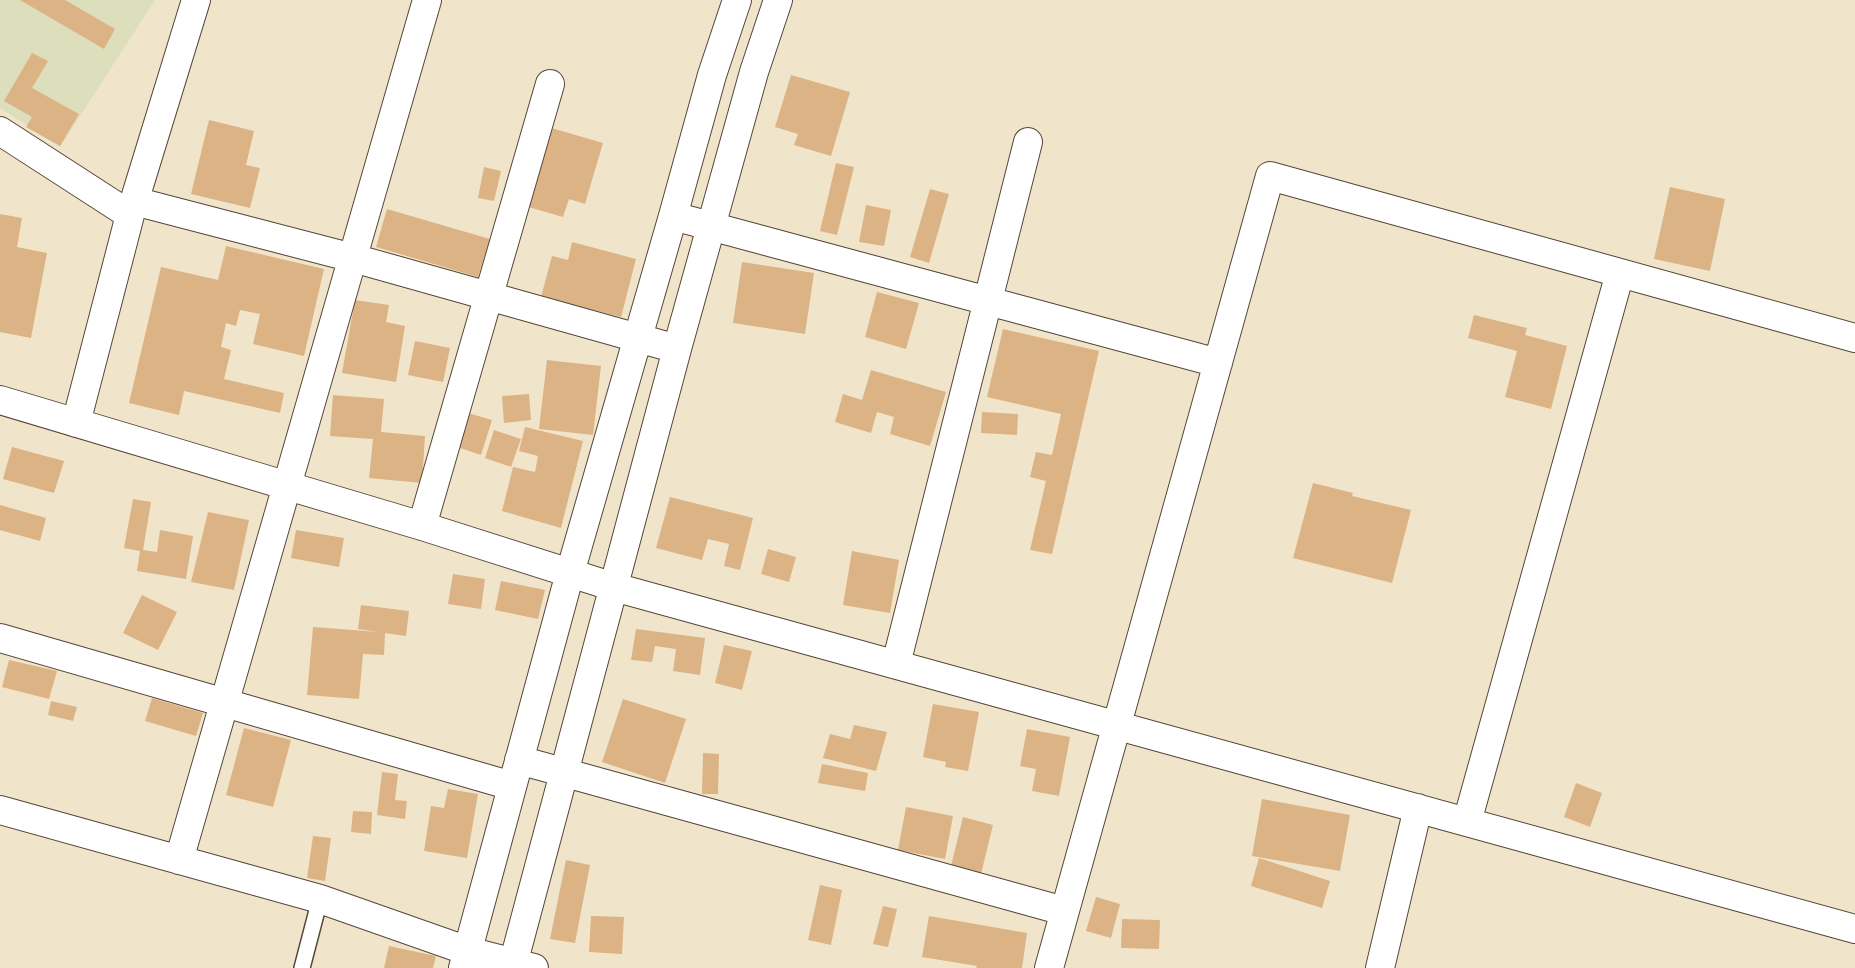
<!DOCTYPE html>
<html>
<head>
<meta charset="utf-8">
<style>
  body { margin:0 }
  canvas { display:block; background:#f0e5ca }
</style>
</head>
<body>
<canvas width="1855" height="968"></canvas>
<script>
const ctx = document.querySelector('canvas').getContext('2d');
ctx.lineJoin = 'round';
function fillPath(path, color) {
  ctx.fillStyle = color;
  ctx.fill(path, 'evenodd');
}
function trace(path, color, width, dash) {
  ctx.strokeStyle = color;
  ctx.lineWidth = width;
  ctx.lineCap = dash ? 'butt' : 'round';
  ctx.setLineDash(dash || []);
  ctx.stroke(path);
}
const built = new Path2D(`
  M0,0H155L60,147L0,108Z`);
const building = new Path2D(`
  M20,0H65L115,29L104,49Z
  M32,53L48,61L32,88L79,114L60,146L26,127L32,117L4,101Z
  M791,75L850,92L831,156L794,145L798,134L775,127Z
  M209,120L254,131L246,165L260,168L250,208L191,194Z
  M548,127L603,143L585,204L569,199L563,217L525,206Z
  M836,163L854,167L837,235L820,231Z
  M484,167L501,171L494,201L478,198Z
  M1670,187L1725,199L1710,271L1654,259Z
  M930,189L949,194L929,263L910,257Z
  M866,205L891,210L884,246L859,242Z
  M387,209L490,239L478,277L376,247Z
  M0,214L22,218L17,247L47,253L31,338L0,332Z
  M572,242L636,259L621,317L541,297L552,256L568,260Z
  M226,246L324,269L304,356L253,344L260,314L240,310L236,326L226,323L221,347L231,350L224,379L284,393L280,413L184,391L179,415L129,403L161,267L218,280Z
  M742,262L814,273L805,334L733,323Z
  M877,292L919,303L906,349L865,337Z
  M355,300L389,305L386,322L405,326L396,382L342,373Z
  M1474,315L1527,328L1525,335L1567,346L1551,409L1505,397L1517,351L1468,338Z
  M1003,329L1099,351L1052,554L1030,550L1046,481L1030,477L1036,452L1052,455L1061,414L987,397Z
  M415,341L450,348L443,382L408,375Z
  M547,360L601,366L593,435L539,429Z
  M871,370L946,392L930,446L890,434L894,417L877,412L871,433L835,422L843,394L862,400Z
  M529,394L531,420L504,423L502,396Z
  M333,395L384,399L381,432L425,436L422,483L369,478L373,439L330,436Z
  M982,412L1018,414L1017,435L981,433Z
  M468,413L492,420L481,455L457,447Z
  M525,427L583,441L561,528L502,511L513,467L535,472L538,456L519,451Z
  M494,430L521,439L511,467L485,458Z
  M12,447L64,461L54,493L3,479Z
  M1313,483L1353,493L1352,496L1411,510L1392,583L1293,558Z
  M670,497L753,518L740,570L724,566L729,544L708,539L702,560L656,548Z
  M133,499L151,502L143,550L157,552L160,530L193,536L186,579L137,571L140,551L124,548Z
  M0,505L46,518L40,541L0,530Z
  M208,512L249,520L234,590L191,582Z
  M296,530L344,538L339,567L291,558Z
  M768,549L796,557L789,582L761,574Z
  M852,551L899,560L890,613L843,605Z
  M453,574L485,579L481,609L448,604Z
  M501,581L545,590L538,619L495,610Z
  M142,595L177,612L158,650L123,633Z
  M361,605L409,611L406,636L385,633L384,655L363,654L359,699L307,695L313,627L379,632L358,629Z
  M636,629L705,638L700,675L673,671L676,649L655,646L652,662L631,660Z
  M724,645L752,651L742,690L715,683Z
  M9,660L57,671L49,699L2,687Z
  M152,698L203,713L196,736L145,721Z
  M623,699L686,719L665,783L602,762Z
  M51,701L77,707L73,721L48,715Z
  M933,704L979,712L968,771L945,767L946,762L923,757Z
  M854,725L887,732L876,771L823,758L830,734L850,739Z
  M244,728L291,740L273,807L226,795Z
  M1027,729L1070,737L1059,796L1032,791L1036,769L1020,766Z
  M703,753L719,754L718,794H702Z
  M822,764L868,773L865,791L818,783Z
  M382,772L398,774L395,800L407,801L405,819L377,815Z
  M1576,783L1602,793L1590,827L1564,817Z
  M448,789L478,794L467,858L424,851L431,806L444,808Z
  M1262,799L1350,815L1340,871L1252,856Z
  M906,807L953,816L945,859L898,850Z
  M353,811L372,812L371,834L351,832Z
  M963,817L993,825L980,878L950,870Z
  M313,836L331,838L325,881L307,878Z
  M1259,858L1330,881L1322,908L1251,886Z
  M566,860L590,865L575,943L550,939Z
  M820,885L842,890L831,945L808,940Z
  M1096,897L1120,904L1111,938L1086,931Z
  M883,906L897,909L888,947L873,944Z
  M591,916L624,917L622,954L589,952Z
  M929,916L1027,933L1022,968H976L977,966L922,957Z
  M1122,919L1160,920L1159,949L1121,948Z
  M389,946L436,956L433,968H384Z`);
const lane = new Path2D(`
  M302,968L320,899`);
const street = new Path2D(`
  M0,131L130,215
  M134,201L353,258L677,349
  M673,216L1218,363
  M0,400L422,526L614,587L1855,929
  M76,423L130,215L196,0
  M422,526L550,84
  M0,638L512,786
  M896,664L1028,142
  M519,760L1064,911
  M0,810L320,899L468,951L534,968
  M1467,822L1620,273
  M179,860L427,0
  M463,968L570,573L673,216L712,75L737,0
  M512,968L677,349L754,72L778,0
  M1049,968L1270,176L1855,338
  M1380,968L1418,808`);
fillPath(built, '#dcdebc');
fillPath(building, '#dcb385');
trace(lane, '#564638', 18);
trace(street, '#564638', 30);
trace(lane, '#fff', 15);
trace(street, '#fff', 28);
</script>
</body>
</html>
